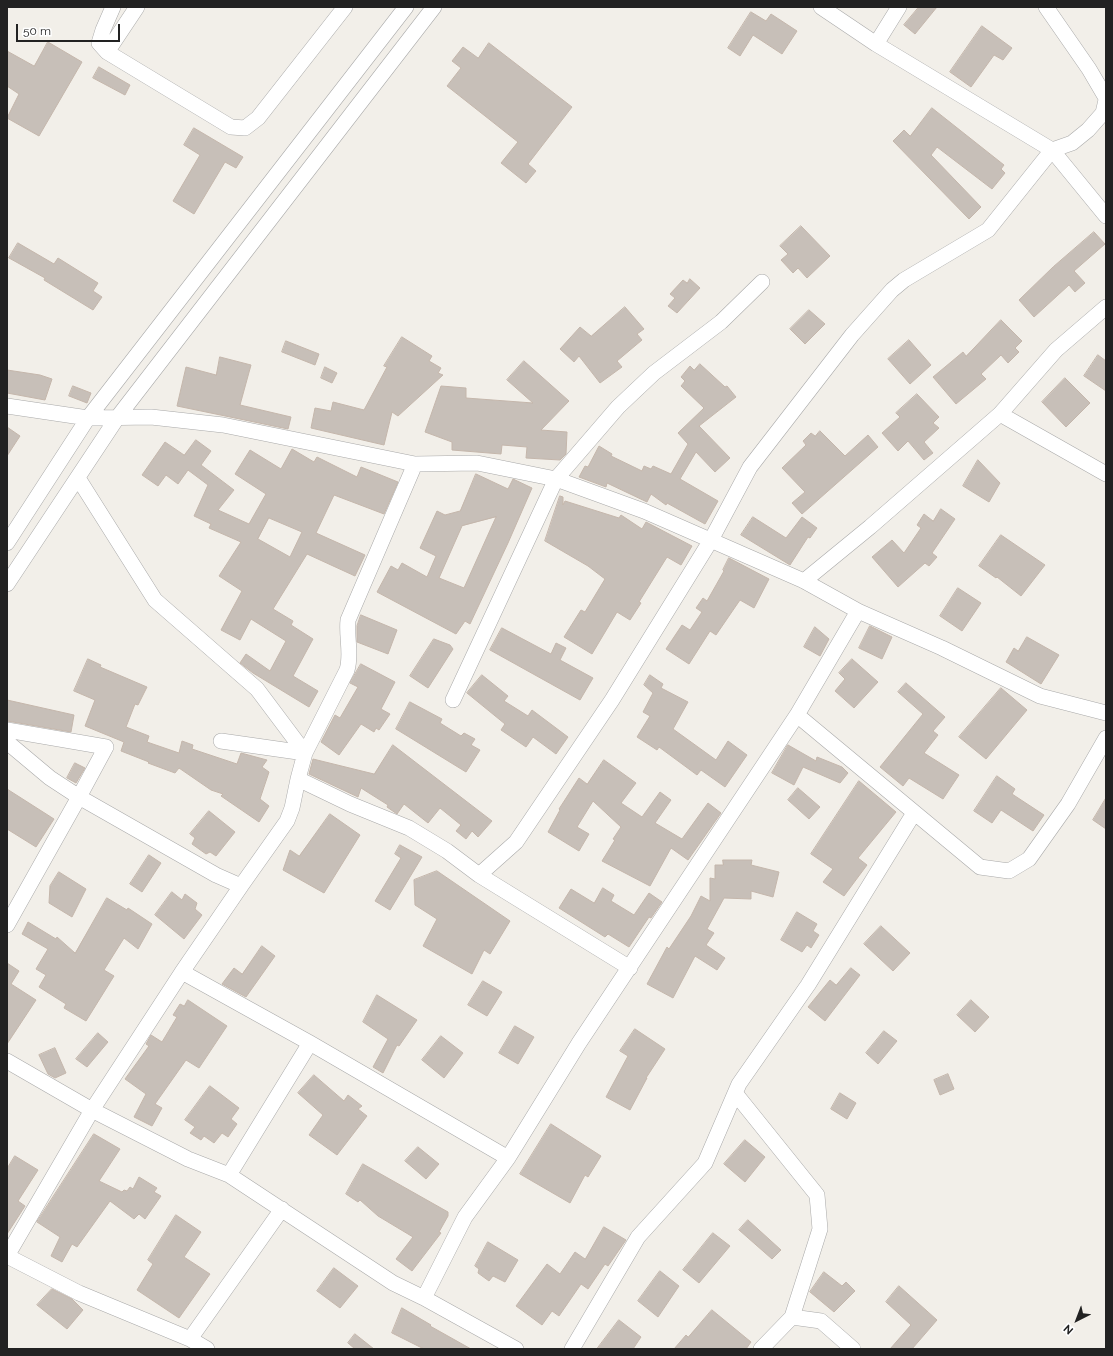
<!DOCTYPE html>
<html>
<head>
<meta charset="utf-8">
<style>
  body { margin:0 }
  #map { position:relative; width:1113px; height:1356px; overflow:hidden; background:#f2efe9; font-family:Raleway,sans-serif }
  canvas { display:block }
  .frame { position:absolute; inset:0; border:8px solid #222; pointer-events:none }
  .north { position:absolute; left:1057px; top:1300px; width:40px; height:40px; -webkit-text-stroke:3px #fff; paint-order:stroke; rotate:222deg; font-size:11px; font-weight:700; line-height:16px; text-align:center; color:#222 }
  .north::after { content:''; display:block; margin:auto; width:14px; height:18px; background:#222; clip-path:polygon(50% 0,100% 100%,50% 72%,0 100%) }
  .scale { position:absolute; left:16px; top:24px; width:104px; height:18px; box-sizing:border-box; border:2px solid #222; border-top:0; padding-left:5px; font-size:12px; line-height:14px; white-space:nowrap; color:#222; -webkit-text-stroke:3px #fff; paint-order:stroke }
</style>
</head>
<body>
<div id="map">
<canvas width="1113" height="1356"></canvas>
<div class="frame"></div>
<div class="north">N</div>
<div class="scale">50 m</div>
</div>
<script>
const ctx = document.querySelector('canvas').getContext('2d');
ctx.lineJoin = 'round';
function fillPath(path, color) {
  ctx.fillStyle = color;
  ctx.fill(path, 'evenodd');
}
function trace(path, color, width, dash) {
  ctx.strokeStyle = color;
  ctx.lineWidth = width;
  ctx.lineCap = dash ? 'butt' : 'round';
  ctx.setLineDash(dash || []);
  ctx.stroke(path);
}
const building = new Path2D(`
  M919,7H937L915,34L904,25Z
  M751,12L766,21L771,14L797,31L782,54L753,35L740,56L728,48Z
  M982,26L1012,48L1003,60L994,55L971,87L950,72Z
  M48,42L82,62L39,136L7,118L19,94L7,86V51L34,66Z
  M489,43L572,107L528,164L536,171L526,183L501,163L518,142L447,86L461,68L452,61L463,47L478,58Z
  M99,67L130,85L125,95L93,78Z
  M932,108L1004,165L1001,169L1005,173L992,189L937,147L931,155L981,207L969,219L893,141L904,130L910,136Z
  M194,128L243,157L236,168L225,162L194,214L173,201L200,155L184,145Z
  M801,226L830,256L807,278L798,268L793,273L781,260L788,254L780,246Z
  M1094,232L1105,244L1074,271L1085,283L1075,292L1069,285L1034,317L1019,300L1053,267Z
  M18,243L54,264L58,258L98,283L93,291L102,297L93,310L44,280L45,278L9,258Z
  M690,279L700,288L677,313L668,306L675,298L670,294L683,280L687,283Z
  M625,307L644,329L637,334L642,340L617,361L622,367L600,383L579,356L574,362L560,349L580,327L591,336Z
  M809,310L825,324L805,344L790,329Z
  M1001,320L1022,341L1015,348L1019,352L1008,363L1001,355L981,374L986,379L956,404L933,377L963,352L966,356Z
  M402,337L432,356L429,361L441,368L438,373L443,375L398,416L392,412L384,445L311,428L315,408L331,411L333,402L364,410L387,367L384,366Z
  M909,340L931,365L910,384L888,359Z
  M286,341L319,354L315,365L282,352Z
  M1098,355L1106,361V391L1084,376Z
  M220,357L251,365L240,405L291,417L288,429L177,406L186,367L216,375Z
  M524,361L569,401L541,430L567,432L566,454L560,460L526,458L527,447L502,445L501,454L452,450V442L425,432L441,386L466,388V398L533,403L507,380Z
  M700,364L725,387L727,386L736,397L699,426L730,458L715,472L696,452L680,479L718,501L705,524L667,503L666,505L651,494L647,502L607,483L606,487L579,477L585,466L588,467L599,446L612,454L611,456L642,471L644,466L651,469L653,466L671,474L688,444L678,433L704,408L681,386L685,381L681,377L690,366L694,370Z
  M325,367L337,373L332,383L321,378Z
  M7,370L40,375L52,379L45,400L7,393Z
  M1065,378L1090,403L1066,427L1042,402Z
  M73,386L91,393L87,403L69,396Z
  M917,394L939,417L933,423L939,428L924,442L933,453L924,460L908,441L898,451L882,433L900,417L896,413Z
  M7,427L20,436L7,456Z
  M820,431L845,456L868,435L878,447L802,514L792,503L805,492L782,468L806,445L803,441L811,433L815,436Z
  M196,440L211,451L201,465L234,490L218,510L249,524L266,494L235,474L250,450L281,469L292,449L314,462L317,457L357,477L361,467L398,482L384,514L334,495L316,533L365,555L355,576L307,554L273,609L293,621L291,625L313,639L293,676L318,691L309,707L253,673L240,663L246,654L270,671L286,641L251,619L240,640L221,630L242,591L219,576L241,542L209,528L211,524L194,516L208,485L188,470L178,484L166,475L158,486L142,475L165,442L184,455ZM269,518L302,532L290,557L258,539Z
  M978,460L1000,483L989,502L963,486Z
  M476,474L508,489L513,479L532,488L508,543L470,624L465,621L456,634L377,592L391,566L398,570L402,563L427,577L436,556L420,548L437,511L445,515L460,511ZM496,517L464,588L439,578L462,526Z
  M560,496L563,497V505L565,501L619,518L621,515L642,529L646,522L692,546L681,565L667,557L639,602L641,603L630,620L617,612L592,654L564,637L581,610L585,612L605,579L588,566L545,541Z
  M941,509L955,519L932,553L937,557L929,566L925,563L898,587L872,557L892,540L904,553L921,528L917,525L924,514L933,521Z
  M753,517L786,538L802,517L817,528L810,538L808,537L790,565L741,535Z
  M1001,535L1045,565L1021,596L997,577L996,578L979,566Z
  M729,558L769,579L754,608L740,600L716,635L710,631L689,664L666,649L682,625L690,630L702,612L696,608L703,598L707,601L724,571L723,570Z
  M958,588L981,603L962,631L940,616Z
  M361,615L397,630L388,654L357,642V626Z
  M870,626L892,637L882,659L859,648Z
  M815,627L829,639L820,656L804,647Z
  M502,628L551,654L556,643L566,648L560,660L593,678L580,700L490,650Z
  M1027,637L1059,655L1041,684L1006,662L1014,648L1018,651Z
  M434,639L450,645L453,649L428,688L410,676Z
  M88,659L101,665L100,667L147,687L138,705L135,704L126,727L149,736L147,742L179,753L182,741L193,745L192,749L237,764L241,753L267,760L262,767L269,772L260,799L269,806L259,822L221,796L223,794L211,790L179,768L175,773L148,763L149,762L121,751L124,742L85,726L95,700L74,691Z
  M852,659L878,682L854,708L835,691L845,679L839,673Z
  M361,664L395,682L381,709L390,714L379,730L376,728L374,732L361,724L339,755L321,742L335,715L340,718L358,687L350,683Z
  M482,675L508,696L504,701L528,716L532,710L568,737L556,754L533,737L526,747L501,730L505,724L467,693Z
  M650,675L663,684L661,688L688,702L673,729L716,760L728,741L747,755L725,787L701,770L697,775L659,747L657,750L637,737L650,716L643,712L653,693L644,685Z
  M906,683L945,717L933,731L938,735L924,753L959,775L943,799L909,778L903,786L880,767L923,714L898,692Z
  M1001,688L1027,710L986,759L959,737Z
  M7,700L74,715L71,732L7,721Z
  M410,702L442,719L440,723L461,736L464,733L475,739L471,745L480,750L466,772L396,729Z
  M393,745L492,821L478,837L472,831L466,839L456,831L461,825L440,808L428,823L404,804L397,814L387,807L388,805L361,788L358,797L309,774L313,759L374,774Z
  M788,745L816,761L817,757L842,767L848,773L840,783L803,767L794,785L772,773Z
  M604,760L636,783L621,803L642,817L660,792L671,800L655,823L682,839L708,803L721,813L688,860L671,848L650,886L602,861L615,840L613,839L621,827L593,801L577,827L589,834L579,851L548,832L560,810L559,809L579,778L587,784Z
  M75,763L85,768L76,783L67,778Z
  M997,776L1015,789L1012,794L1044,815L1033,831L1001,810L992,823L974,811Z
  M859,781L896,812L858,858L867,865L844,896L823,882L833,869L811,854Z
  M798,788L820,807L809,819L788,800Z
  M7,789L54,819L36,847L7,829Z
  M1106,798V829L1093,820Z
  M209,811L235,832L216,856L210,852L206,854L192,844L195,838L190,834Z
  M330,814L360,835L324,893L283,870L290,850L299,856Z
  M400,845L422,857L390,910L375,901L401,858L395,854Z
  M149,855L161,863L142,892L130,884Z
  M723,860H752L751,865L779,872L773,897L751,891V899L724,898L707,929L714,933L706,945L725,958L717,970L695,956L673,998L647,984L667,947L669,949L691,916L701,896L710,901V878L715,879V865H723Z
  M437,871L510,921L490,954L484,950L472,974L423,946L437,919L415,905L414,880Z
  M59,872L86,889L72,917L49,903L50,886Z
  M603,888L614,895L611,901L634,915L649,893L662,902L651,918L649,917L629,947L608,934L605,937L559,908L571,889L594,903Z
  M172,892L182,900L185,894L197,903L195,909L202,915L184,939L155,915Z
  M107,898L127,910L128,908L152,924L138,949L124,938L104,970L114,976L86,1021L64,1008L66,1004L39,987L46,975L36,969L48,949L22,934L28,922L56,939L57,937L75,953Z
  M797,912L817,924L813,931L819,935L811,948L807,945L802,952L781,940Z
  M881,926L910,953L893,971L864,944Z
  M262,946L275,956L246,997L222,984L234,968L242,974Z
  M7,963L19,971L11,984L36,1000L7,1044Z
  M851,968L860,975L825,1021L808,1007L830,980L836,985Z
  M483,981L502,992L487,1016L468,1005Z
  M377,995L417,1020L399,1046L397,1045L383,1073L373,1067L388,1039L363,1022Z
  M188,1000L227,1026L199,1068L186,1060L155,1104L162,1108L152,1126L134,1117L146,1094L125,1079L149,1046L146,1044L151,1035L162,1042L177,1017L173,1015L180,1004L184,1006Z
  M971,1000L989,1017L975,1032L957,1015Z
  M515,1026L534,1037L518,1064L499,1053Z
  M635,1029L665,1049L646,1078H647L630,1110L606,1097L628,1056L620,1051Z
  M884,1031L897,1041L878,1064L866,1053Z
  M98,1033L108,1042L87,1067L76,1059Z
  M441,1036L463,1053L444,1078L422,1060Z
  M55,1048L66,1073L55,1078L48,1074L39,1055Z
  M948,1074L954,1089L940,1095L934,1080Z
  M314,1075L344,1101L348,1095L362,1106L358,1109L367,1116L337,1155L309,1135L323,1115L298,1093Z
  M210,1086L239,1108L231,1119L237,1124L228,1137L222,1133L214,1143L204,1136L201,1140L190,1133L195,1127L185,1120Z
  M840,1093L856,1103L847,1119L831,1109Z
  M551,1124L601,1156L588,1177L585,1175L570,1203L520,1174Z
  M94,1134L120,1149L99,1181L122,1192L124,1190L127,1191L130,1187L133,1189L139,1177L157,1188L154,1192L161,1196L145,1219L139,1214L134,1219L110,1201L77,1247L72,1244L62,1262L51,1256L60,1237L37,1222Z
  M745,1140L765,1157L745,1182L724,1164Z
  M418,1147L439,1164L426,1179L405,1161Z
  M15,1156L38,1170L18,1201L25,1206L7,1234V1169Z
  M363,1164L448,1212V1216L439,1232L441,1233L412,1271L396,1259L413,1237L378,1216L360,1200L358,1202L346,1194Z
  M176,1215L201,1232L184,1257L210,1274L179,1318L137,1290L153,1264L148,1260Z
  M748,1220L781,1250L772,1259L739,1230Z
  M604,1227L626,1240L608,1266L605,1264L588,1289L581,1284L559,1316L552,1311L542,1325L516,1306L547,1264L560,1274L575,1252L585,1259Z
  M713,1233L730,1246L699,1283L683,1270Z
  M488,1242L518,1260L505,1282L493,1276L489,1281L478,1273L479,1269L475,1266Z
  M334,1268L358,1286L340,1308L317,1291Z
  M660,1271L679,1286L658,1317L638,1301Z
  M824,1272L842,1286L846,1282L855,1291L834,1312L810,1292Z
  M899,1286L937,1320L912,1349H890L911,1325L886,1302Z
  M52,1289L72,1299L83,1310L67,1329L37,1305Z
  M402,1308L431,1325L430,1326L471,1349H424L392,1333Z
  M712,1310L751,1342L746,1349H674L686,1335L688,1337Z
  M619,1320L641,1337L633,1349H597Z
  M355,1334L374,1349H355L348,1343Z`);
const minor = new Path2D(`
  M113,7L103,30L99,43L107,52L231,127L245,128L258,118L345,7
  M821,7L876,44L1052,150L1106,216
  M1046,7L1089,69L1106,98
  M876,44L899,7
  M107,52L137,7
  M7,406L88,418L151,417L223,425L415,464L477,463L556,479L644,511L804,581L858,611L942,648L1040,696L1106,713
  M1000,414L1056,350L1106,307
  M415,464L348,620C346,637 352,654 347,670L305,753L298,779L350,804L409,828L447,851L479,875L516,842L612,700L711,540L750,467L852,335L892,290L904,280L988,230L1052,150L1072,143L1088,130L1103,113L1106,100
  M78,478L155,600L257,689L305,753
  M7,543L88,418L406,7
  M804,581L870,527L1000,414L1106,474
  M7,584L117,418L434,7
  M453,700L556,479L618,407L654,373L721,322L762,282
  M797,715L980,867L1009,871L1029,859L1068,804L1106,738
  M7,730L106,747L79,797L50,778L7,742
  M221,741L305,753
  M479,875L630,968
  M7,925L79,797L216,875L241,886L287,821L292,808L298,779
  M7,1061L92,1110L182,972L241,886
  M735,1093L817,1195L820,1229L792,1317
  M508,1158L579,1043L797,715L858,611
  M229,1175L310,1043
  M7,1256L92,1110L188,1159L229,1175L393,1283L424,1298L465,1217L508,1158L310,1043L182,972
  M7,1256L79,1293L190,1339L207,1349
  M424,1298L516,1349
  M190,1339L282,1209
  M572,1349L638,1237L705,1163L739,1084L808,985L914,813
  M761,1349L792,1317L821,1321L853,1349`);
fillPath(building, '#c7bfb8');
trace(building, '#c4b6ab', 1);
trace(minor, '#a9a9a9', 16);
trace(minor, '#fff', 15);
</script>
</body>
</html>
